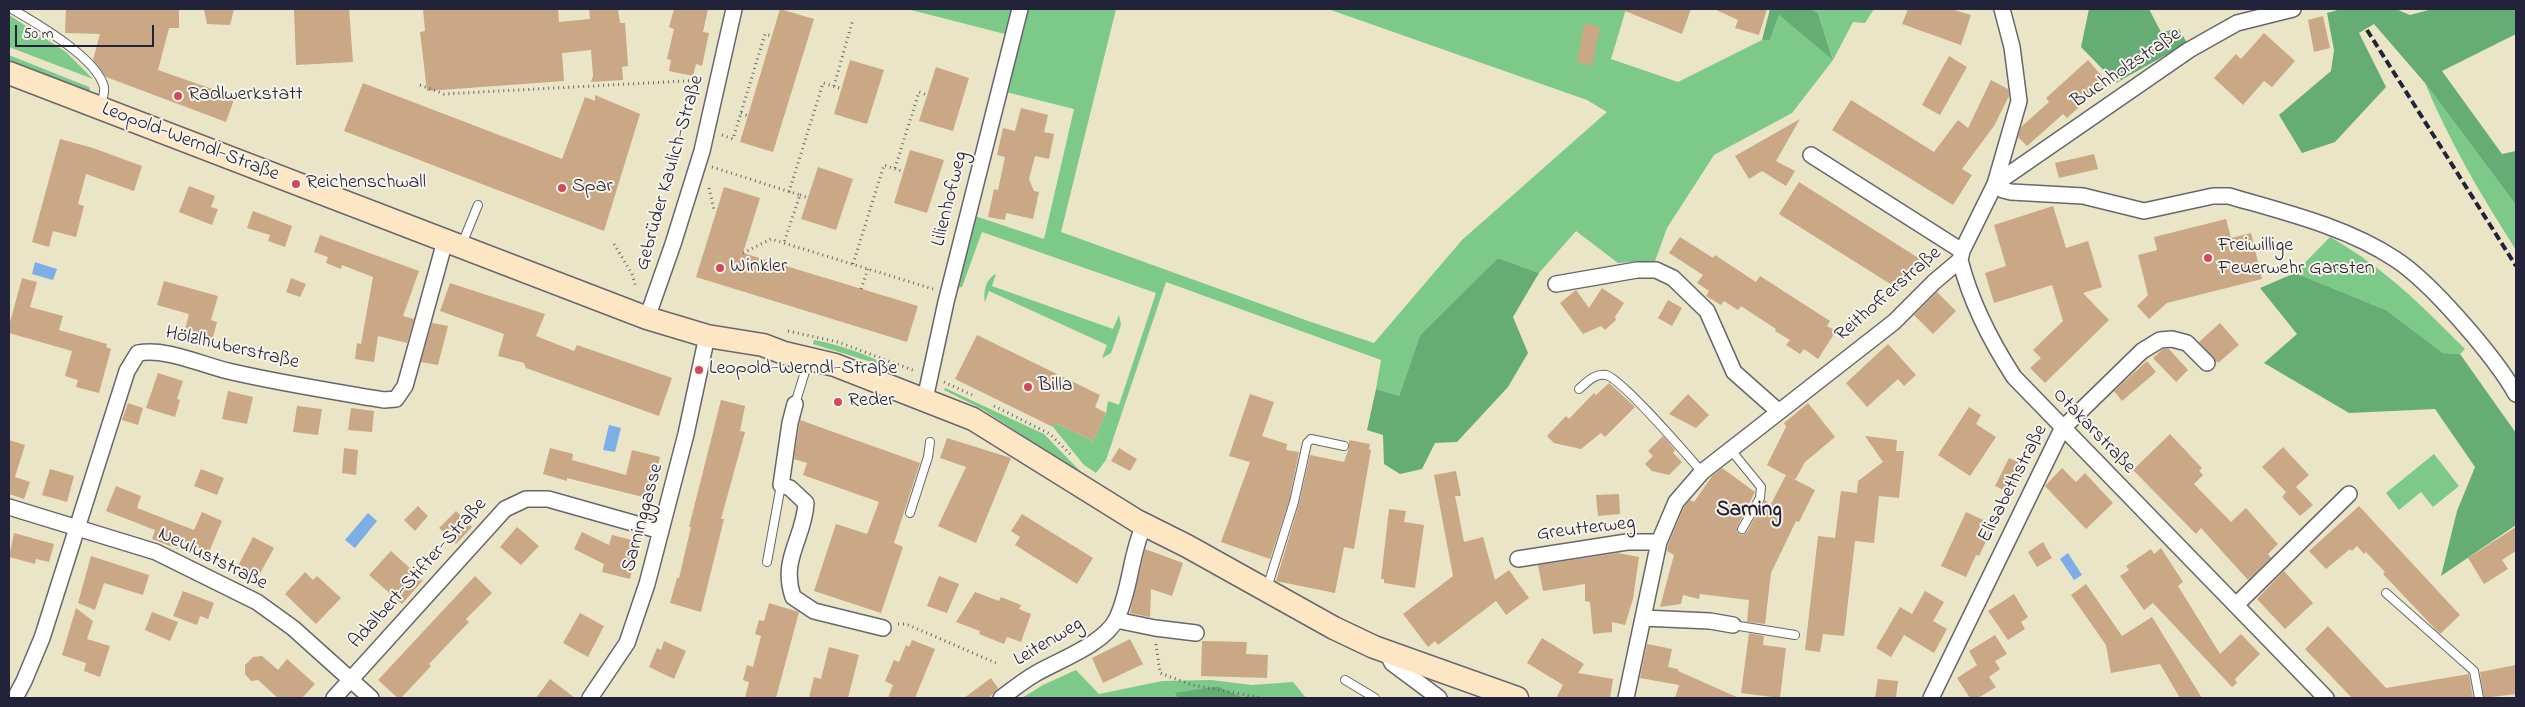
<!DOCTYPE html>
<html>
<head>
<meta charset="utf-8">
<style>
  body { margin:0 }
  #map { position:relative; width:2525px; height:707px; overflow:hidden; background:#ebe5c7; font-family:"Indie Flower",sans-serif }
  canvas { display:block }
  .frame { position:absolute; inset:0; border:10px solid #22223b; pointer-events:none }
  .scale { position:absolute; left:15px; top:25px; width:139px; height:22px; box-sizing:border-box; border:2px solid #22223b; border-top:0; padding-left:6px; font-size:15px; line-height:18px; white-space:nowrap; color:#22223b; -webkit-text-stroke:4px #f7f3e8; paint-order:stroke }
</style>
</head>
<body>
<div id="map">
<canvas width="2525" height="707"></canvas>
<div class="frame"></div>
<div class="scale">50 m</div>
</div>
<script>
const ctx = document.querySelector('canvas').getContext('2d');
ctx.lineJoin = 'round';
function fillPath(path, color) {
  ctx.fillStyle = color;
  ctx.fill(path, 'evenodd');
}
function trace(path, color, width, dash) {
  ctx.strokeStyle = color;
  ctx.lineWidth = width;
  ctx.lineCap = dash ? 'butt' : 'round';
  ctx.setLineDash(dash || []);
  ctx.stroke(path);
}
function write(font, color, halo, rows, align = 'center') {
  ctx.font = font + ' "Indie Flower",sans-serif';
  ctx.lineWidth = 4;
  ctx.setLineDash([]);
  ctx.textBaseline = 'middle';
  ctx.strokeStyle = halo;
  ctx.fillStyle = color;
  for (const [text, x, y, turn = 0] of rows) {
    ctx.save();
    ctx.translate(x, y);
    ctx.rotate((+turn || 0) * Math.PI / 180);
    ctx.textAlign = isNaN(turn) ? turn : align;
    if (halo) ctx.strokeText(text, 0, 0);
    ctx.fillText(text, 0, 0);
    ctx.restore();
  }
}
const green = new Path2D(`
  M907,9H1012L1005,34Z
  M1025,9H1116L1061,232L1311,322L1374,343L1462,240L1607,112L1587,100L1328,9H1626L1611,59L1678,82L1762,40H1770L1779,15L1833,59L1818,13L1811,9H1874L1865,23L1853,22L1833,60L1792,113L1714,155L1667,228L1654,264L1642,261L1618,263L1576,231L1539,273L1498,258L1420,335L1399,396L1376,389L1381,360L1166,282L1106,460L1096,473L1084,465L1053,427L1055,423L1093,441L1106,413L1108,401L1119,405L1156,293L982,232L962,287L954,288L975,216L1044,239L1074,109L1006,92Z
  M9,15L66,52L93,79L9,47Z
  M9,55L89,87L90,90L88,91L9,62Z
  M2425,83L2516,205V250C2482,197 2449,141 2425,83Z
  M2330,237C2386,269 2420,304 2465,349L2460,354L2443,353L2386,310L2295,273Z
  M996,274L992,286L1113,329L1119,315L1121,325L1111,353L1102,358L1107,345L989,291L985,302C983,292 986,278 996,274Z
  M814,340C841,345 870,355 894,369L813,344Z
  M945,388L1044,434L1081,472L1103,488L982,409L944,390Z
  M2434,454L2459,486L2433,507L2421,492L2399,510L2386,493Z
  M1076,670L1099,694L1162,681L1211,680L1252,685L1293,682L1306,698H1244L1218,686L1175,694L1177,698H1022L1043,685Z`);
const forest = new Path2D(`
  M1770,9H1811L1818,13L1833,60L1779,15L1770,40H1762Z
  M2089,9H2149L2161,32L2179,29L2187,43L2116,83L2081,47Z
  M2341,9H2396L2410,15L2432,9H2516V34L2442,71L2502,154L2516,151V205L2425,83L2374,24L2359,33L2386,87L2335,142L2302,153L2279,115L2331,71L2334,50L2327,13Z
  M1498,258L1539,273L1513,317L1528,353L1508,387L1457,442L1435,443L1422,469L1400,474L1384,464L1383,435L1367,430L1376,389L1399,396L1420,335Z
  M2295,273L2386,310L2443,353L2460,354L2516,433V525L2441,576L2457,511L2475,467L2435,409L2349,413L2264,363L2297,334L2260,288Z
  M1218,686L1244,698H1177L1175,693Z`);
const water = new Path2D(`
  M35,262L57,269L53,280L32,274Z
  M609,425L621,428L615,452L603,450Z
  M368,513L377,521L355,548L345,540Z
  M2068,553L2082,575L2074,580L2060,559Z`);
const building = new Path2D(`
  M66,9H179V28H169L158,70L235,97L226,122L106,77L93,60L100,34L65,33Z
  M204,9H234L230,25L207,24Z
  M294,9H349L353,62L296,65Z
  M423,9H558L559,22L590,19L589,9H618L620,23H625L628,66L622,67L623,80L591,82L593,76L591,50L562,53L564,81L427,91L420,32L425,31Z
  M674,9H708L703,32L709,33L702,66L696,64L693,76L669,71L671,60L667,59L674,29L669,27Z
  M780,9L814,19L773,152L740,142Z
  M1620,9H1691L1682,34Z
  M1714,9H1767L1759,35L1735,28L1738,20Z
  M1908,9H1951L1971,15L1961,45L1902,24Z
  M2323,16L2330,48L2314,52L2308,20Z
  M1584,24L1600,27L1592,66L1577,62Z
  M2264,33L2295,61L2272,87L2264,81L2243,105L2214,78L2236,54L2241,59Z
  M1949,56L1967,67L1940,115L1922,105Z
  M850,60L884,70L867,124L834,114Z
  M2088,60L2107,82L2067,118L2063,114L2027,146L2018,137L2021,127L2049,102L2046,98Z
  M936,67L969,78L953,131L919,121Z
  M1991,80L2008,89L2009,96L1994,126L1962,169L1972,175L1953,205L1832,130L1851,100L1934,152L1958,120L1968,128Z
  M363,83L562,159L585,97L595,101V95L640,114L604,231L344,131Z
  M1021,108L1048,115L1044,132L1054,134L1049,159L1035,156L1029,179L1034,191L1039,192L1033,219L1006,213L1005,220L988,217L994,189L998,190L1005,157L997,155L1003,128L1015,131Z
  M1800,119L1776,161L1795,171L1786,186L1762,171L1749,179L1735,156Z
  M60,139L93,148L142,166L134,191L86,174L78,204L84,206L76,237L53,231L49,247L32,242Z
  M910,150L944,160L927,213L894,203Z
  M2094,154L2098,169L2059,178L2055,163Z
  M818,167L853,179L836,230L801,219Z
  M1799,182L1920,259L1900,290L1779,214Z
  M189,186L215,196L211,207L218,209L212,225L179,212Z
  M724,187L760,198L743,253L918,306L907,342L696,277Z
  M2053,206L2066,248L2088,241L2102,287L2083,293L2109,320L2045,383L2030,368L2041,358L2033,350L2063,321L2052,285L1994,303L1985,273L2006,266L1994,225Z
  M253,211L292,226L285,247L268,241L270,235L247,228Z
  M2226,219L2231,238L2251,233L2262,279L2167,303L2149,319L2137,306L2148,295L2138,255L2157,250L2154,237Z
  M320,235L419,271L403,316L414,319L407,343L378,336L374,362L355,359L357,343L361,344L373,277L342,265L341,269L326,263L328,257L314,252Z
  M1680,237L1713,258L1715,255L1756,282L1760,276L1830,321L1827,326L1836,331L1818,359L1804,349L1800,354L1786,345L1790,340L1775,331L1776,329L1741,306L1738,310L1724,301L1721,305L1706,296L1709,291L1697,283L1703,275L1669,253Z
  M22,278L37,282L30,307L63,316L59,330L107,344L106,347L111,349L99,393L76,387L78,380L65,376L72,351L9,333V326Z
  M291,278L306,284L300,297L286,292Z
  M164,281L218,296L211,320L217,322L211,345L183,337L189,314L157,305Z
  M450,283L545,314L536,336L574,351L577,345L672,378L659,416L526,368L524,363L498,356L504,334L440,311Z
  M1602,288L1624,303L1615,317L1616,320L1605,330L1601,326L1583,334L1560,303L1576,290L1589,308Z
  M1937,292L1956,311L1933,334L1914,315Z
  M1668,300L1682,308L1672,326L1658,318Z
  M432,323L448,326L438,365L421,362Z
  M2220,323L2239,345L2218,363L2199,342Z
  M977,335L1100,395L1095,407L1106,413L1093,441L1055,423L1053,427L955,379Z
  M1888,344L1916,375L1904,386L1898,379L1867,407L1846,383Z
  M2163,349H2169L2188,370L2176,382L2153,358Z
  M2147,361L2156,372L2122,401L2114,391Z
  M158,373L183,381L177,399L180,400L175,417L146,408Z
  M1609,383L1635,407L1605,437L1601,433L1581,449L1554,443L1547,436L1566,416L1569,419L1594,393L1596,395Z
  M228,391L253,397L247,424L222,419Z
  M1250,394L1274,402L1262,436L1287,444L1286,450L1299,452L1289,501L1270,559L1221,542L1250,462L1229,456Z
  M1688,394L1709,415L1696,428L1669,414Z
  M721,400L745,406L740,431L745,432L721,519H724L701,612L670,603L677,578H679L691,527H689Z
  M128,403L143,408L138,425L122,420Z
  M1808,403L1835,437L1805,462L1795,480L1767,465L1786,427L1784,423Z
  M297,406L322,409L318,435L293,432Z
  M1969,407L1981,415L1976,424L1996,437L1970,476L1938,455Z
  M351,408L374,411L372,432L348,430Z
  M800,420L920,463L894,543L903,547L881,613L814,591L836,524L867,534L879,502L803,475L807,463L794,459Z
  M2170,434L2202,468L2199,471L2203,475L2194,484L2231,522L2246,508L2278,544L2268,554L2271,558L2248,580L2201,528L2196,534L2133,470Z
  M1663,436L1675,450L1673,453L1682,462L1669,475L1652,471L1645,464L1653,456L1648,451Z
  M1865,436L1897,440L1896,451H1904L1899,498L1879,496L1874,543L1855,541L1844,636L1823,634L1820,652L1805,650L1818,536L1835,538L1841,491L1857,493L1858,481L1883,462Z
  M947,438L1011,458L976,543L938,526L966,467L940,458Z
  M9,440L25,445L15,477L30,482L24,499L9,494Z
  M1349,440L1370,444L1369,449L1371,450L1354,549L1344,547L1335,593L1276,581L1299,504L1310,455L1344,462L1349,448Z
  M2283,447L2309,475L2296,487L2313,505L2300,516L2282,497L2286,492L2262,467Z
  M344,448L358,450L356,475L342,473Z
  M550,448L573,454L572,460L626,475L632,450L660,457L651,499L567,478V481L543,474Z
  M1119,448L1137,459L1130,471L1111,461Z
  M2009,458L2024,465L2010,493L1995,486Z
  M1722,468L1755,492L1737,527V532L1742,535L1747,532L1765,500L1771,504L1786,475L1815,490L1799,522L1796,521L1771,573L1765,624L1747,622L1749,600L1700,594L1699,599L1683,595L1681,604L1660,607L1674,555L1667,551L1668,545L1684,507L1690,500L1694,502L1712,476Z
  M2062,468L2076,482L2085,473L2113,503L2086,529L2045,486Z
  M50,469L74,476L67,502L42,495Z
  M201,469L224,478L217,495L194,486Z
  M1456,471L1461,496H1455L1464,542L1483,537L1495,580L1509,570L1529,598L1506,615L1496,601L1438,645L1435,641L1428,647L1403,614L1453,576L1434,475Z
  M116,486L141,496L137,508L194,530L202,512L222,521L209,552L182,540L178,549L152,539L155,530L106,511Z
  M1619,494L1620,514L1598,516L1596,495Z
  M418,506L428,516L415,531L404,520Z
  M2359,506L2460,615L2440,634L2383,574L2385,572L2366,552L2364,554L2357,546L2352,551L2350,549L2326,569L2309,551Z
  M1389,509L1406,511L1404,522L1424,525L1415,588L1384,583V579H1381Z
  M456,511L472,527L456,544L439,528Z
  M1966,512L1994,525L1979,556L1976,555L1966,577L1941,566Z
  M1022,514L1093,558L1077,584L1015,545L1020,537L1011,531Z
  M517,527L539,546L521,565L500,547Z
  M2516,527V551L2502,560L2508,569L2484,584L2468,558Z
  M582,532L609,545L612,535L639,542L630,579L602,572L604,564L574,549Z
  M14,533L54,544L49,562L36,559L35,564L9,557Z
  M253,537L274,548L258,577L238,566Z
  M2043,542L2052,558L2037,567L2028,552Z
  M2161,548L2183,582L2178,586L2220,654L2241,634L2260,654L2235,679L2237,683L2232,687L2153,603L2144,610L2120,576L2129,570L2126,566L2151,549L2154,554Z
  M1145,549L1183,563L1172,596L1151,589L1150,617L1130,613Z
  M391,551L423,580L402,604L369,575Z
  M1618,553L1639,557L1633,599L1625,625L1612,622V632L1593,634L1590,602L1585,601V584L1543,591L1538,565Z
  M91,556L149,575L143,595L104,583L95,610L78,603Z
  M2284,571L2313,603L2285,629L2257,599Z
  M305,572L313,580L317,576L341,598L316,624L285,594Z
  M475,576L492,593L466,619L469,622L429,664L431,666L401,698H398L378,680Z
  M939,576L959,584L947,613L927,606Z
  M2086,584L2122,636L2152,617L2202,698H2180L2160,664L2111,673L2106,645L2071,595Z
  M183,591L214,603L208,619L200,616L197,625L173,616Z
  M1925,591L1944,602L1933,621L1947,629L1934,653L1904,635L1891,657L1876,648L1900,607L1912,614Z
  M975,592L999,601L1001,597L1021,605L1019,609L1031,614L1021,642L1007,637L1004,644L979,634L980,631L956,622Z
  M2014,594L2028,617L2021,622L2025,629L2008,640L1988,611Z
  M769,603L799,612L776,698H745L749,682L743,680L747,665L753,667L761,636L755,634L759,620L764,621Z
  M76,608L93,621L87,639L110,646L100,677L84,671L86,663L62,655Z
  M152,612L178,622L170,641L145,630Z
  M580,613L604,626L588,657L563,643Z
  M2328,626L2386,688L2469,674L2473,698H2352L2305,649Z
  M1749,633L1764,636L1763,645L1786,648L1780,698L1741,693Z
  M1995,635L2007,654L1995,661L2000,669L1989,677L1996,687L1978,698H1970L1957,678L1977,665L1969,651Z
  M1542,638L1584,664L1578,673L1613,679L1610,698H1556L1563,685L1527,663Z
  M1130,639L1143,664L1103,683L1092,658Z
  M912,640L935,649L915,698H888L893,685L885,681L894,660L899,662L906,645L909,647Z
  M664,641L686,651L674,679L649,667L657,648L661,650Z
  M1202,641L1247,642L1246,654L1268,655L1267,678L1201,676Z
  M1647,644L1672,649L1668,667L1678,669V671L1739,698H1675L1679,685L1640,678Z
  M829,647L859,655L848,698H809L814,677L821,679Z
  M262,656L278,670L287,659L315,684L302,698H278L258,680L251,681L245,674V665L253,657Z
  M2516,665V694L2484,698L2480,672Z
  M991,678L998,688L989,698H964Z
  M550,679L575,698H536Z
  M1878,679L1898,681L1896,698H1875Z`);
const path = new Path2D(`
  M420,85L444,94L703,80
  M834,86L853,19
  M741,113L748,116
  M722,135L733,139L765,34L772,36
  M712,167L800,195L784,242
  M895,168L919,92L927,95
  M709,188L714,210
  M789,192L823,83L842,89
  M800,195L808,198
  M614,244L632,274L636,287
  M743,253L771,239L933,289
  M853,264L884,165L904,172
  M861,289L868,269
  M788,331L838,342L915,371
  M944,382L972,395
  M994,406L1050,434L1070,454
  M898,624H906L996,663
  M1156,644L1160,673L1192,685L1262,698`);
const lane = new Path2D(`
  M12,9C36,23 97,58 104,87C105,93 102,100 101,106
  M462,244L478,205
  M1579,389C1587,382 1595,373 1606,375C1622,379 1687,455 1702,472
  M795,404L808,362
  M1730,449L1761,487L1760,498L1742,529
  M910,513L928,457L930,442
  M767,562L781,485
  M1267,588L1294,502L1307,443L1311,439L1344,446
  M2386,593L2474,671L2479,698
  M1733,625L1795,635
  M1345,680L1375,698`);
const street = new Path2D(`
  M2293,9L2237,23L2189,50L1995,184L2003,190L2011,192L2083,196L2144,211L2213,196H2229C2284,212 2347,227 2395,259C2431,282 2495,357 2516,394
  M1811,155L1962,251
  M1960,260C1971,303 1990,340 2014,377L2326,698
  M1556,284L1637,270H1656L1673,278L1707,311L1734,372L1778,411
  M647,318L673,244L702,151L734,9
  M925,399L946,302L1020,9
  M795,404L790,423L781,485L790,488L806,503C804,539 780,559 793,597L814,611L883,628
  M9,507L156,552L257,602L293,628L371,698
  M1518,559L1627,542H1659
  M2236,605L2349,494
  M1643,618L1710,621L1733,625
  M1116,620L1155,628L1196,633
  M1386,651L1392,663L1439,698
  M15,698L24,681L42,638L127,371L138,353C167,348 199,364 228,371C279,383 331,391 384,400L396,399L405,386L445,241
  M334,698L505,509L526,499H548L661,531
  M590,698L627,643L647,584L686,434L707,336
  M1001,698C1012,690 1023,681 1035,674C1059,660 1105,644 1117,618C1131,588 1130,555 1144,525
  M1626,698L1659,542L1676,502L1702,472L1894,322L1934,282L1960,260L1962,251L1995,184L2019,101L2012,47L2002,9
  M1931,698L2062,429L2142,351L2160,340L2172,339L2187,343L2207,363`);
const secondary = new Path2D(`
  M9,73L647,318L707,336L763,345L784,353L835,365L973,419L1137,521L1187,546L1334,628L1374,647L1517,698`);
const rail = new Path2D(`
  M2367,30L2516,266`);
const markers = [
  [178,96,5,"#d1495b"],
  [296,184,5,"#d1495b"],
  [562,188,5,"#d1495b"],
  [2208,258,5,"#d1495b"],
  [720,268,5,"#d1495b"],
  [699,370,5,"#d1495b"],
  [1028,387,5,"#d1495b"],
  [838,402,5,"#d1495b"]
];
const streetNames = [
  ["Buchholzstraße",2127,69,-34],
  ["Leopold-Werndl-Straße",190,143,21],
  ["Gebrüder Kaulich-Straße",671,173,-74],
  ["Lilienhofweg",951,199,-76],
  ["Reithofferstraße",1889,295,-41],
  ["Hölzlhuberstraße",232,349,13],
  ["Otakarstraße",2093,432,46],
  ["Elisabethstraße",2014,484,-63],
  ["Sarninggasse",644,518,-75],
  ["Greutterweg",1586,530,-7],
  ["Neuluststraße",212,560,26],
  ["Adalbert-Stifter-Straße",419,574,-48],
  ["Leitenweg",1049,643,-31]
];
const poiNames = [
  ["Radlwerkstatt",188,96],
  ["Reichenschwall",306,184],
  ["Spar",572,188],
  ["Freiwillige",2218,247],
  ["Feuerwehr Garsten",2218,270],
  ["Winkler",730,268],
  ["Leopold-Werndl-Straße",709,370],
  ["Billa",1038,387],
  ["Reder",848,402]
];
const neighbourhoodNames = [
  ["Sarning",1749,512]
];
fillPath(green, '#7cc989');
fillPath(forest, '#65ad75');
fillPath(water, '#7cafe8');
fillPath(building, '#caa785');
trace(lane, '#68666c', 10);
trace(street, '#68666c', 18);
trace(secondary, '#68666c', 25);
trace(path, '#68666c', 3, [1, 4]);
trace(lane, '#fff', 8);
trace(street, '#fff', 15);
trace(secondary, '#fce6c4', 22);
trace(rail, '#22223b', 4, [8, 4]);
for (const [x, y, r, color] of markers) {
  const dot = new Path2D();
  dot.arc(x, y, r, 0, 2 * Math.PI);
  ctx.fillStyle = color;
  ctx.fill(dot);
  trace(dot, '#f7f3e8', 2);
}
write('20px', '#22223b', '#f7f3e8', streetNames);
write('20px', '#22223b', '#f7f3e8', poiNames, 'left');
write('bold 21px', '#22223b', '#f7f3e8', neighbourhoodNames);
</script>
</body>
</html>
